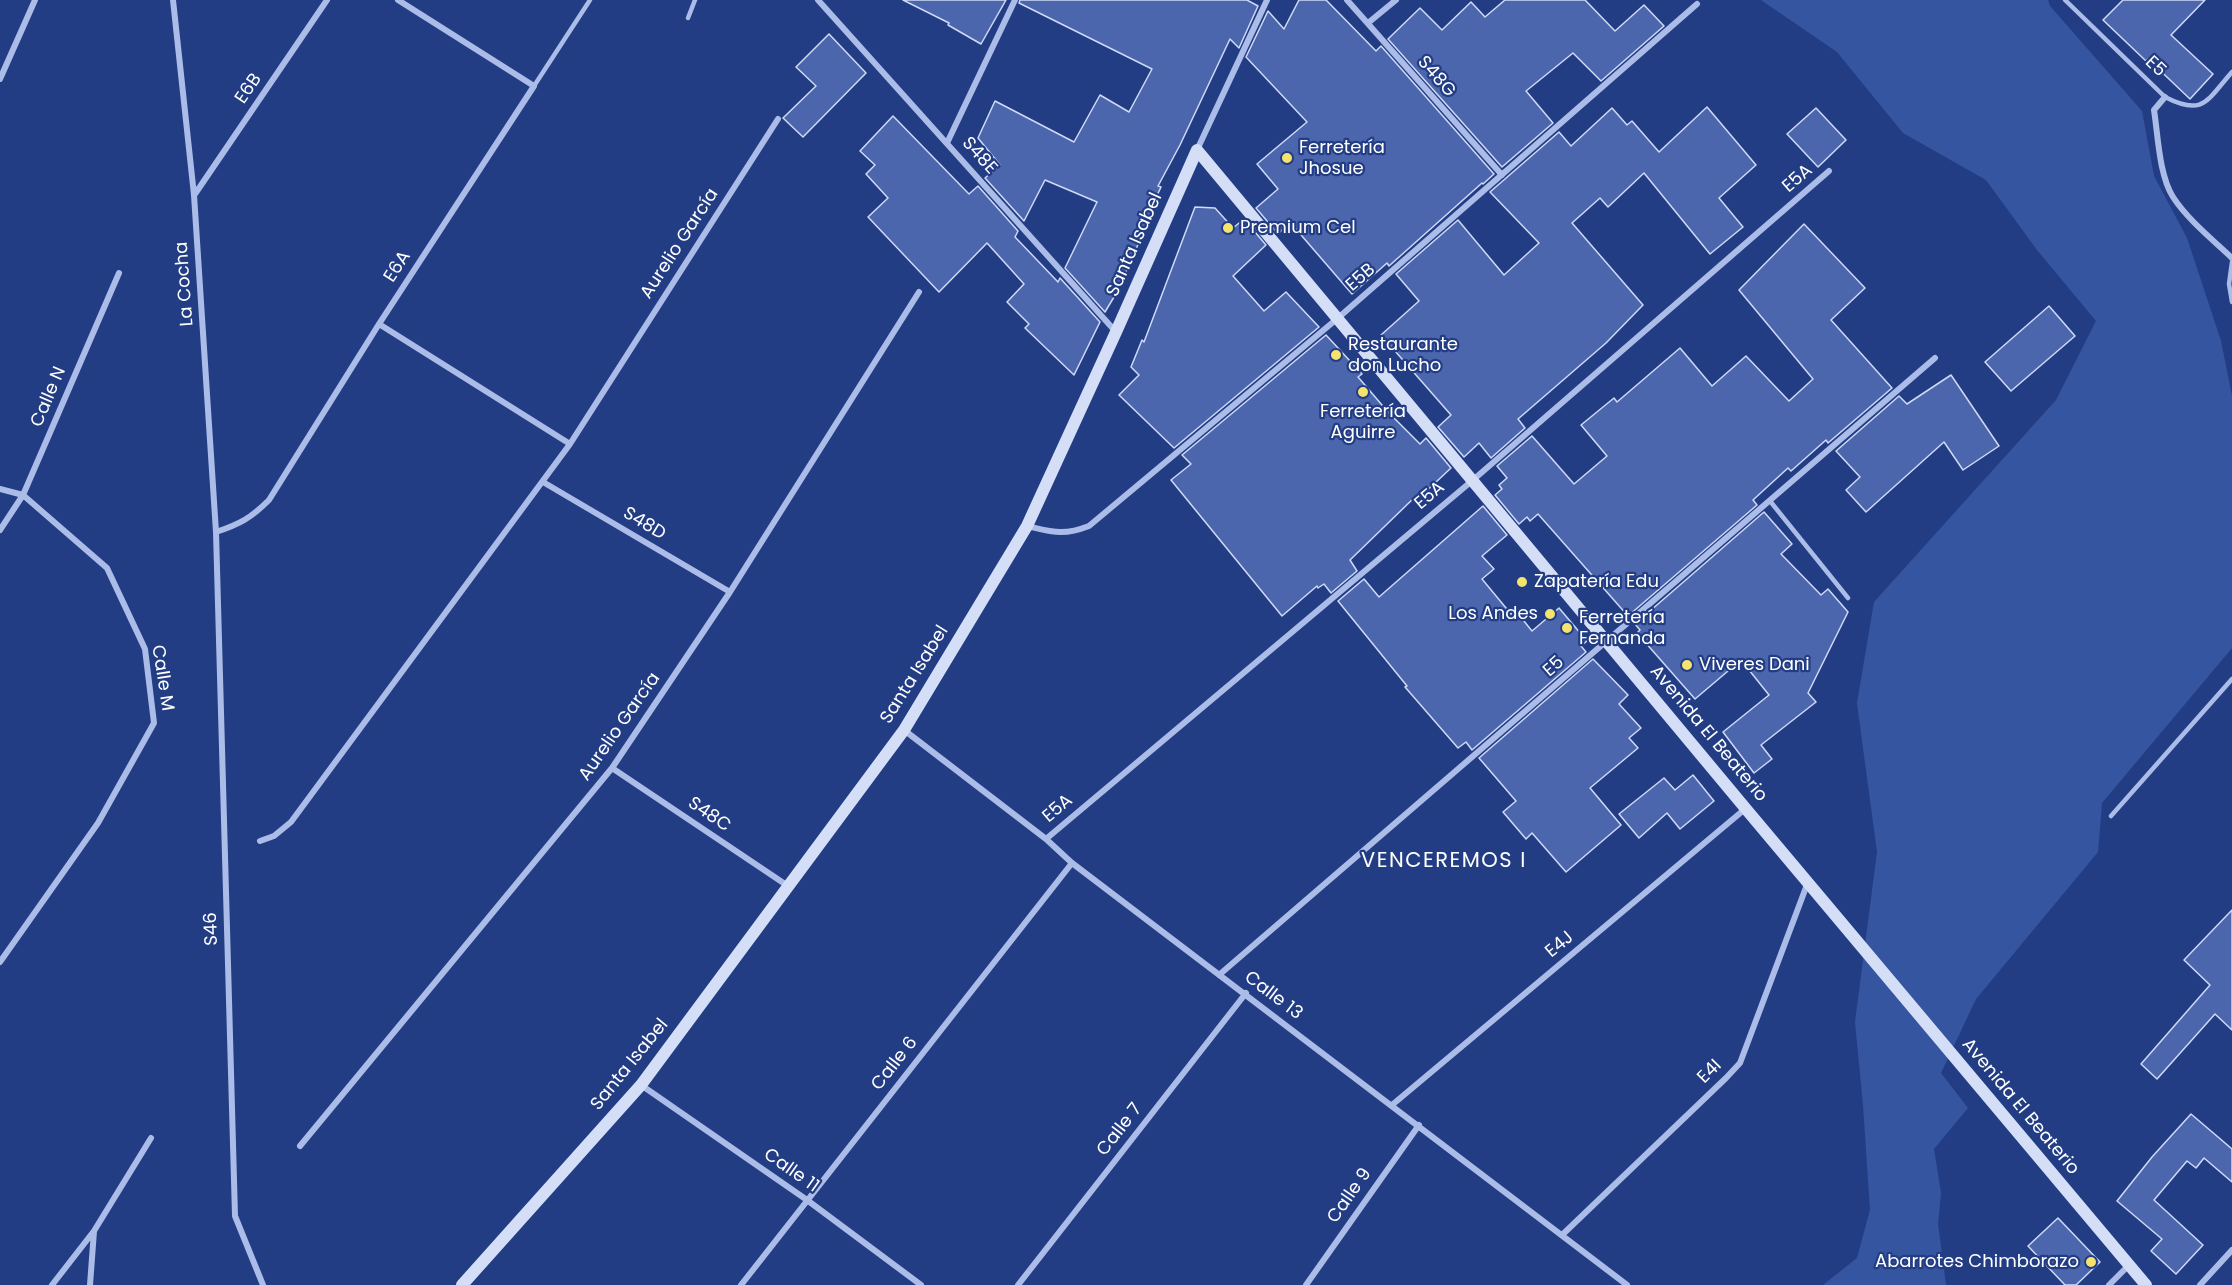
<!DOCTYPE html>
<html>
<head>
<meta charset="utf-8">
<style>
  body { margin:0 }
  canvas { display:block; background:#223d84 }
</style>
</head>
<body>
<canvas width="2232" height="1285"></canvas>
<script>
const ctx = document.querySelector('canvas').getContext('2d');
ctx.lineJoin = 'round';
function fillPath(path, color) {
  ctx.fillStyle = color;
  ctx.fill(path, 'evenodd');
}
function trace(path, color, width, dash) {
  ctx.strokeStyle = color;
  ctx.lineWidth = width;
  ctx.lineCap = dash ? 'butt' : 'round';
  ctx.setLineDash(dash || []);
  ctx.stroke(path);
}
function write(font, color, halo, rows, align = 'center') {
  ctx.font = font + ' Poppins,sans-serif';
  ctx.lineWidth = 4.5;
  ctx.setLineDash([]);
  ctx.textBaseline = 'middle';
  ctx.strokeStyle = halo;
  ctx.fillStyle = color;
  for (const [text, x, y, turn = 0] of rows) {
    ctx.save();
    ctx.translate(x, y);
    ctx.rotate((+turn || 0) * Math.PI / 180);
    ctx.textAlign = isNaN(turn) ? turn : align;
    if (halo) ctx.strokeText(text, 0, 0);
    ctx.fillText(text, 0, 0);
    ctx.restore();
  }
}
const green = new Path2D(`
  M1761,0H2048L2050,6L2142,111L2154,176L2187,238L2221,341L2232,396V648L2102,803L2098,852L1976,999L1941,1073L1968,1108L1934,1149L1941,1193L1938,1224L1946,1285H1823L1857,1258L1870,1210L1863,1105L1855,1022L1877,852L1857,703L1874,602L2056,400L2096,321L2037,250L1986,180L1903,133L1837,52Z`);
const building = new Path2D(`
  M903,0H1006L981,44L948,25L949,23Z
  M1020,0H1247L1258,6L1239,48L1230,39L1180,145L1158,186L1161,187L1153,204H1156L1117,292L1105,312L1065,268L1097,202L1045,180L1024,221L985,178L1000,165L978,138L995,101L1074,142L1100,95L1129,112L1152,69L1019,3Z
  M1299,0H1326L1376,51L1381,46L1494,174L1483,184L1482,183L1389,266L1387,263L1352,294L1295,228L1290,233L1285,227L1278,234L1256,208L1278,189L1257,164L1307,122L1246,57L1268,11L1284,29Z
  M1505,0H1585L1615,31L1644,5L1664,26L1601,81L1573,53L1526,91L1553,123L1502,167L1388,39L1420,8L1442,30L1471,2L1485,17Z
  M2123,0H2205L2171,35L2213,74L2190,99L2148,59L2146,61L2103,20Z
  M829,34L866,73L803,137L783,118L816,86L796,67Z
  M1707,107L1756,165L1719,198L1743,227L1710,254L1644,173L1608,207L1600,198L1572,223L1643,305L1606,343L1518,419L1525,428L1491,458L1479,443L1464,457L1438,427L1451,415L1381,335L1419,301L1396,274L1458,220L1504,275L1539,243L1490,192L1559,132L1571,146L1612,108L1627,125L1632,121L1659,152Z
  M1816,108L1846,140L1818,167L1787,134Z
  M893,116L969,194L978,186L1018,231L1015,237L1058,282L1060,278L1100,322L1074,375L1025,328L1029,324L1007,302L1024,284L987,243L939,292L868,217L888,198L866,174L875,165L860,151Z
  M1195,207L1215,208L1233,228L1244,219L1266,245L1233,276L1264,311L1286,292L1319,327L1174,448L1119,395L1139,375L1131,367L1142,340L1144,342Z
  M1804,224L1865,288L1831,320L1892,388L1828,443L1826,440L1791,471L1788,468L1753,500L1757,505L1628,616L1538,514L1530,521L1527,517L1519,524L1495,495L1502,489L1499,485L1507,478L1497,466L1532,436L1574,484L1607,456L1581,425L1614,398L1617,402L1680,348L1712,386L1746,356L1789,401L1813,379L1739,290Z
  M2049,306L2075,336L2011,391L1985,362Z
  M1326,335L1362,374L1358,377L1388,412L1420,444L1426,438L1451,468L1419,498L1417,495L1350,560L1357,571L1331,593L1324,584L1318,588L1317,586L1282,616L1171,480L1191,464L1182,455Z
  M1951,375L1999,446L1963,470L1944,442L1866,512L1846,490L1860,477L1836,451L1899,396L1907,404Z
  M1483,506L1507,535L1482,556L1494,569L1482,579L1511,614L1515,610L1532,631L1559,608L1587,641L1581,646L1586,652L1472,750L1466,742L1458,748L1405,687L1407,686L1338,601L1364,579L1379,597Z
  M1764,512L1792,544L1781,554L1821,595L1828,589L1848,612L1808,693L1816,702L1761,745L1772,759L1754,773L1723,732L1769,695L1741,660L1695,699L1637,633L1640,630L1635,624Z
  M1593,659L1628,695L1619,704L1641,728L1629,738L1638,748L1590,788L1621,825L1566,872L1532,833L1526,839L1503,812L1516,801L1479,758Z
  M1693,775L1714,801L1680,829L1667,813L1639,838L1619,814L1664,778L1675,790Z
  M2232,910V1030L2215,1014L2157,1079L2141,1064L2210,985L2184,960Z
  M2191,1114L2232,1149V1182L2204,1158L2196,1168L2187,1161L2154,1200L2203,1245L2176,1274L2151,1251L2162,1239L2117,1201L2152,1157Z
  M2058,1218L2100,1262L2076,1285H2065L2028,1246Z`);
const lane = new Path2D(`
  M2065,0L2165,97C2204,117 2207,100 2232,72
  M688,18L695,0
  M534,86L590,0
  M2232,262L2229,284L2232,302
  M1770,501L1848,598
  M2111,816L2232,679`);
const street = new Path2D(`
  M173,0L194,195L216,532L235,1216L263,1285
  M818,0L1116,332
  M1347,0L1502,175
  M1368,23L1396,0
  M0,79L35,0
  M2165,97L2154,110C2158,135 2159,175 2173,197C2188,220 2212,239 2232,258
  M947,143L1015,0
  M1197,150L1267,0
  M195,194L327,0
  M379,324L570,444
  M543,482L730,592
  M0,489L23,495L107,568L145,649L154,723L98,823L0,962
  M1027,526C1053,532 1063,536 1089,526L1338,318L1697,4
  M0,530L23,495L119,273
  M216,532C240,524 251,518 269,500L379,324L534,86L398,0
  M904,730L1046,839L1072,863L1627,1285
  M612,768L788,886
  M1046,839L1473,480L1829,171
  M260,841L274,836L291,822L570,444L778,119
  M1219,975L1935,358
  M641,1085L807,1200L921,1285
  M1392,1105L1745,809
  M300,1146L612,768L730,592L919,292
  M1562,1235L1726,1078L1740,1063L1808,882
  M52,1285L94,1231
  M90,1285L94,1231L151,1138
  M741,1285L1072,863
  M1018,1285L1246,993
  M1306,1285L1419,1125
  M2109,1285L2129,1265
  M2200,1285L2232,1250`);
const secondary = new Path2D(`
  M462,1285L641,1085L904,730L1027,526L1116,332L1197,150L1746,809L2146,1285`);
const markers = [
  [1287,158,6,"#f4e36d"],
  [1228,228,6,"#f4e36d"],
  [1336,355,6,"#f4e36d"],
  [1363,392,6,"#f4e36d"],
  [1522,582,6,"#f4e36d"],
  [1550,614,6,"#f4e36d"],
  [1567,628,6,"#f4e36d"],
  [1687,665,6,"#f4e36d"],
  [2091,1262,6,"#f4e36d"]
];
const streetNames = [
  ["E5",2155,67,44],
  ["S48G",1436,77,49],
  ["E6B",249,89,-56],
  ["S48E",979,156,48],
  ["E5A",1798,179,-41],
  ["Aurelio García",680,244,-57],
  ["Santa Isabel",1135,245,-66],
  ["E6A",398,267,-57],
  ["E5B",1361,278,-41],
  ["La Cocha",185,284,-94],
  ["Calle N",49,397,-67],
  ["E5A",1430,496,-40],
  ["S48D",644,524,31],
  ["E5",1554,667,-41],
  ["Santa Isabel",915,675,-58],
  ["Calle M",162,678,81],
  ["Aurelio García",620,727,-55],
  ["Avenida El Beaterio",1708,734,50],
  ["E5A",1058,809,-40],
  ["S48C",709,815,34],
  ["S46",212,929,-92],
  ["E4J",1560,945,-40],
  ["Calle 13",1273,996,37],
  ["Calle 6",895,1064,-52],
  ["Santa Isabel",630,1065,-51],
  ["E4I",1710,1072,-45],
  ["Avenida El Beaterio",2020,1107,50],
  ["Calle 7",1120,1130,-52],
  ["Calle 11",791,1171,35],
  ["Calle 9",1350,1196,-55]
];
const poiNames = [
  ["Ferretería",1299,148],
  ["Jhosue",1299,169],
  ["Premium Cel",1240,228],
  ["Restaurante",1348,345],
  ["don Lucho",1348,366],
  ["Ferretería",1363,412,"center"],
  ["Aguirre",1363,433,"center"],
  ["Zapatería Edu",1534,582],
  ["Los Andes",1538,614,"right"],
  ["Ferretería",1579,618],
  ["Fernanda",1579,639],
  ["Viveres Dani",1699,665],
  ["Abarrotes Chimborazo",2079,1262,"right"]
];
const quarterNames = [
  ["VENCEREMOS I",1444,862]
];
fillPath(green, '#3655a1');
fillPath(building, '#4b66ac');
trace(building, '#cfdaf6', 1.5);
trace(lane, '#abbce8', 4.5);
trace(street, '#abbce8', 6);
trace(secondary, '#d5def7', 12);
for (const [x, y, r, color] of markers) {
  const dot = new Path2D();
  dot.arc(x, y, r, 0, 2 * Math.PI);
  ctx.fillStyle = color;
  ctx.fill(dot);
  trace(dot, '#223d84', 2);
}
write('18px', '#fff', '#223d84', streetNames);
write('18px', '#fff', '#223d84', poiNames, 'left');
ctx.letterSpacing = '1.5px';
write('21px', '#fff', '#223d84', quarterNames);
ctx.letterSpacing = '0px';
</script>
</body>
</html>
